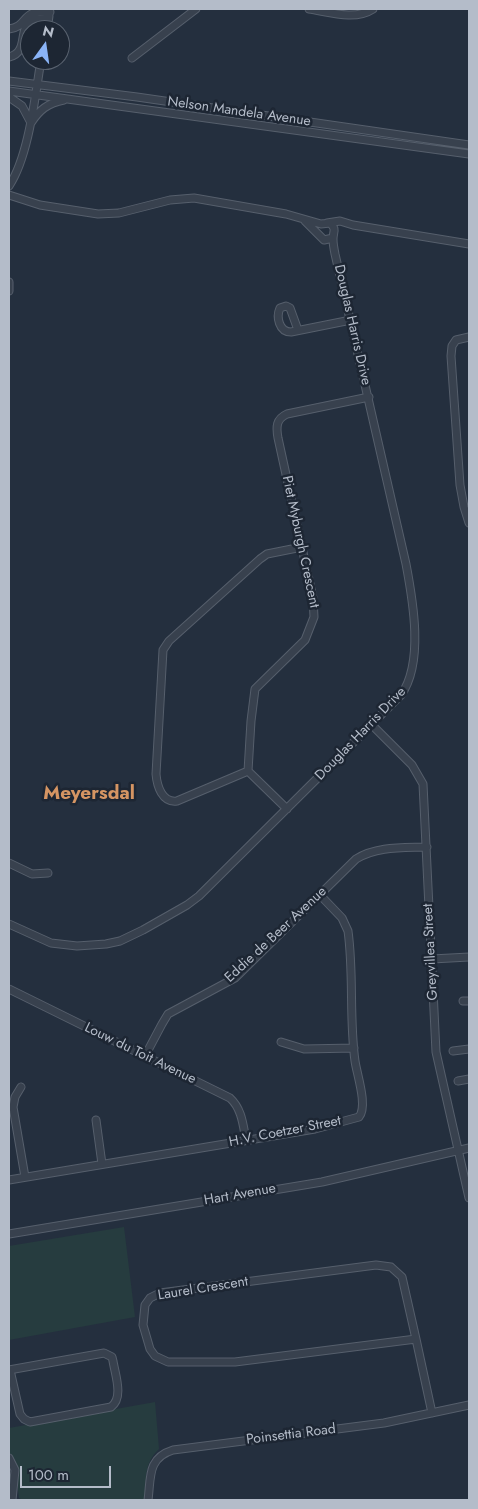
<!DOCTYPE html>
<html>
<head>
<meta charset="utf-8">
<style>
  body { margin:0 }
  #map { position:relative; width:478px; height:1509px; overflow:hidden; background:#242f3e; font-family:Jost,sans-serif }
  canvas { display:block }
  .frame { position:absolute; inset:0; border:10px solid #b4bcc9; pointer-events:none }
  .north { position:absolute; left:20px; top:20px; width:50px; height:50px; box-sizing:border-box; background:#1d2633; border:1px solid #59626f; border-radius:50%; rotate:14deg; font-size:14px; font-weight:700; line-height:20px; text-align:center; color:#b4bcc9 }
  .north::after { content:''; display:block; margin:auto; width:18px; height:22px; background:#8ab4f8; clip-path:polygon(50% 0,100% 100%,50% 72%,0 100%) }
  .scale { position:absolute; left:20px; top:1466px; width:91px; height:22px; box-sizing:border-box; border:2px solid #b4bcc9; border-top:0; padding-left:6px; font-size:15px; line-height:18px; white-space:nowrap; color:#b4bcc9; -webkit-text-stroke:4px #1d2633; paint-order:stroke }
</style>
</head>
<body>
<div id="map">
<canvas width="478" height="1509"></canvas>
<div class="frame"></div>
<div class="north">N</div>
<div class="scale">100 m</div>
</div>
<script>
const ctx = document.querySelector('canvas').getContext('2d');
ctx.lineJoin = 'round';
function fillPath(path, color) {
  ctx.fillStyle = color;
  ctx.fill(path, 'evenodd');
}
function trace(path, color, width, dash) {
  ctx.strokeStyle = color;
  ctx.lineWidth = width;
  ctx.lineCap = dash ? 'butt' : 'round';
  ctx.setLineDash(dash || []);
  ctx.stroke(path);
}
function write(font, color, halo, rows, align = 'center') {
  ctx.font = font + ' Jost,sans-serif';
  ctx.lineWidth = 5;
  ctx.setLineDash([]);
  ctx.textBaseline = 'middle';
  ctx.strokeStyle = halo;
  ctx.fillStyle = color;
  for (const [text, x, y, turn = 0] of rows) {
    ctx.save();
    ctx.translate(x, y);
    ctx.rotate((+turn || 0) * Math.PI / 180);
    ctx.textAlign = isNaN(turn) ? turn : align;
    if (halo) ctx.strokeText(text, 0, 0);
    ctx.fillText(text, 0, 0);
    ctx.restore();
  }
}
const green = new Path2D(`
  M124,1227L135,1317L9,1340V1246Z
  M155,1402L159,1449C142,1465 148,1480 144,1500H23L19,1498L18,1490V1469L9,1453V1428Z`);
const minor = new Path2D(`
  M309,9C329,12 355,21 373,9
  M9,29C24,27 22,18 33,13C37,10 45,12 50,12
  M47,30L49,16
  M9,57C35,51 9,14 48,19
  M132,58L196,9
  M9,81L137,97L469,145
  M9,91L469,154
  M9,97L22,106L30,121
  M31,123C39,110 48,103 64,100
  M9,186C29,156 35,96 41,60
  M9,195L40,205L98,214L119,213L170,200L194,198L286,214L321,224L330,223C337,229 333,232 333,239C333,244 334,249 335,254L406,564C413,601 424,663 401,695L199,896L187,905L143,930L120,941L106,944L77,946L51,943L9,924
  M305,221L324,240L333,238
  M327,223L340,221L353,225L469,244
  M9,282V291
  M298,330L290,308L286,306L280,308C276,317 279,332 291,332L351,320
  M469,337L456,340L452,346L451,356L460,485L464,507L469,523
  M372,725L412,765L423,784L436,1052L469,1198
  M248,771L177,801C162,803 157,786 156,774L163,650L169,641L260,559L267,554L302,547
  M287,809L248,771L251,721L255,689L305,640L314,617L313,598L278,438C276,427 276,419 287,414L369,397
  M9,863L32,874L48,873
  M432,959L469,957
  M9,989L230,1098C242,1109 243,1125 246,1140
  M463,1001H469
  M281,1042L304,1049L354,1048
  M453,1051L469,1049
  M145,1056L162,1024L168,1014L235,978L356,859C377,846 403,848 427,847
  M458,1081L469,1079
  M21,1087L15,1097L13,1107L25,1177
  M96,1120L102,1164
  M9,1180L315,1129L359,1117C368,1106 357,1075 355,1061C349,1018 354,974 348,931L342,918L320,895
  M9,1234L322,1182L469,1148
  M376,1265L391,1267L402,1277L416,1339L235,1362H168L155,1356L150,1349L143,1325L145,1305L150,1298L160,1293Z
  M416,1339L432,1413
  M9,1370L104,1353L112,1357L113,1361C115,1374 124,1398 111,1407L30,1422L24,1419L20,1414L10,1370
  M9,1458L15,1470L12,1500
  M148,1500C151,1478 147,1458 173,1450L384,1423L469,1405`);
const streetNames = [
  ["Nelson Mandela Avenue",239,112,8],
  ["Douglas Harris Drive",352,325,77],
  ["Piet Myburgh Crescent",300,542,78],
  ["Douglas Harris Drive",361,734,-46],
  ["Eddie de Beer Avenue",276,935,-43],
  ["Greyvillea Street",431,952,-93],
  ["Louw du Toit Avenue",140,1054,26],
  ["H.V. Coetzer Street",285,1132,-11],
  ["Hart Avenue",240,1195,-10],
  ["Laurel Crescent",203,1289,-9],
  ["Poinsettia Road",291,1435,-7]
];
const districtNames = [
  ["Meyersdal",89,794]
];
fillPath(green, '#263c3f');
trace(minor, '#565f6c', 9);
trace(minor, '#38414e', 7);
write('14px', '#b4bcc9', '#1d2633', streetNames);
write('bold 19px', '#d59563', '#1d2633', districtNames);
</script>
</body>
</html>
